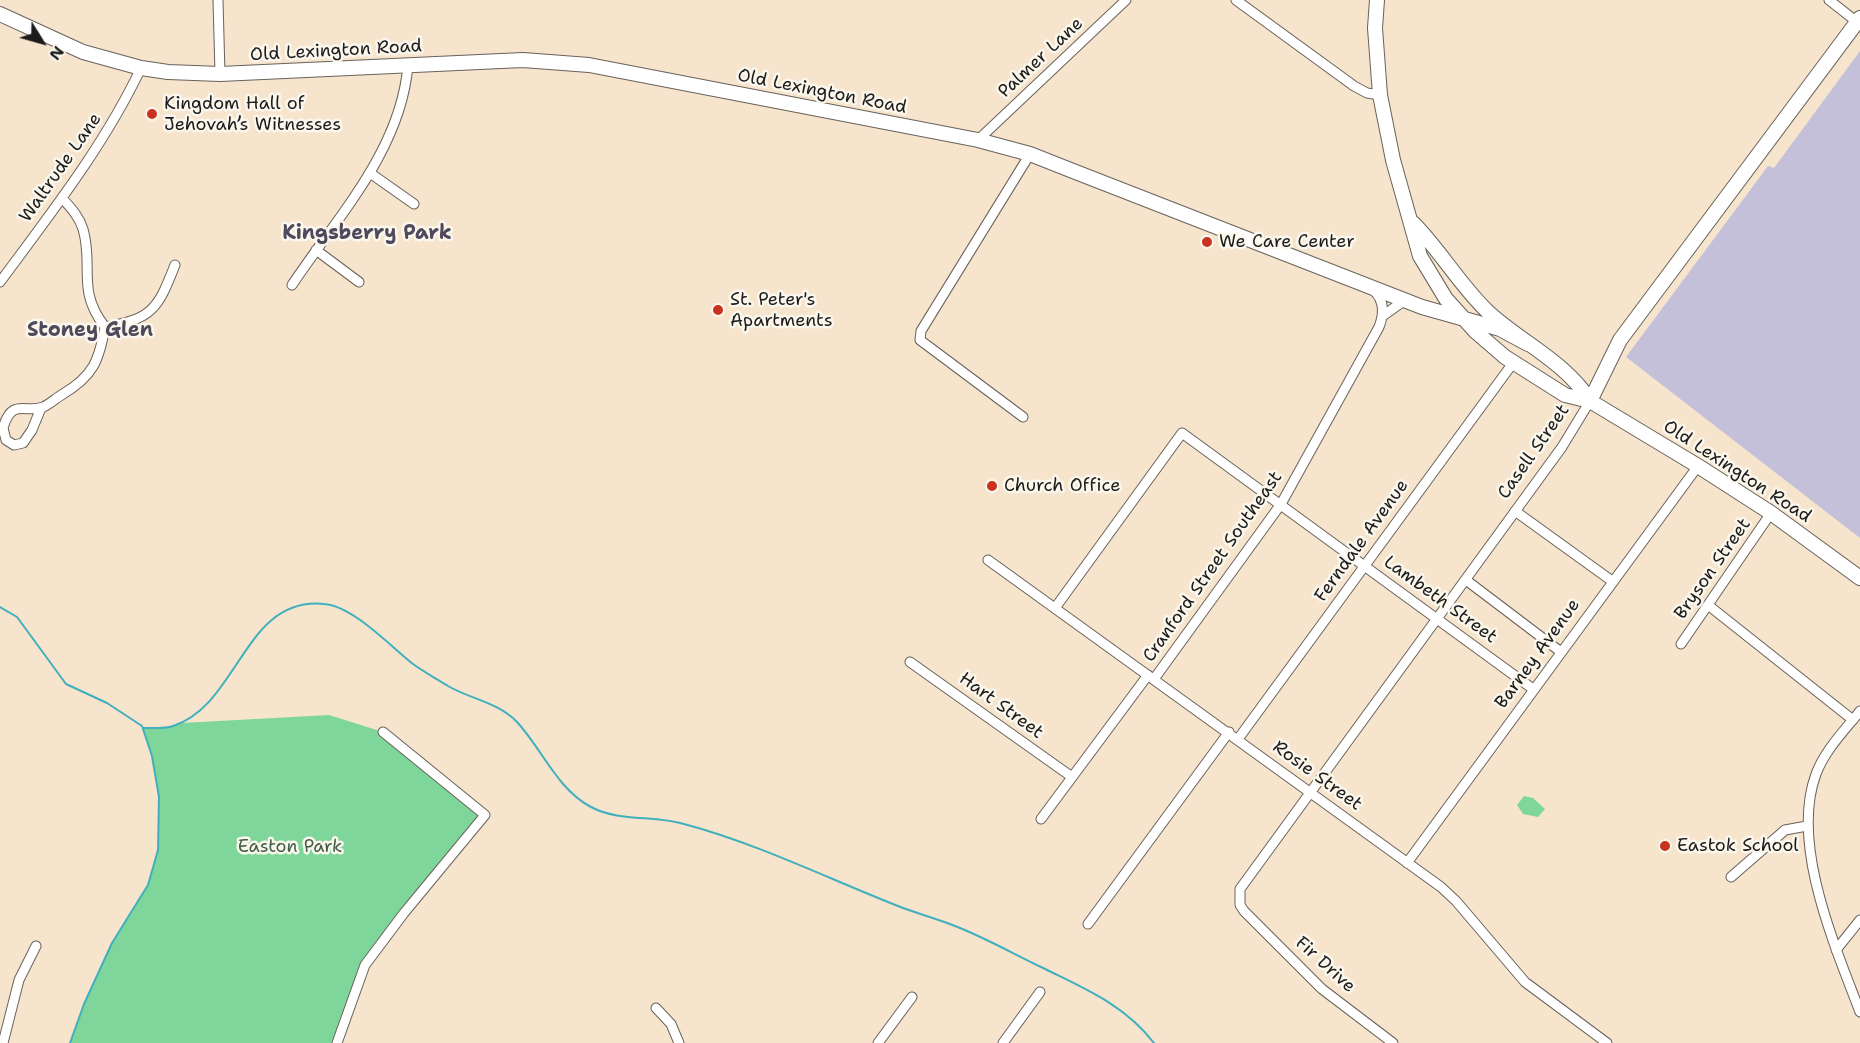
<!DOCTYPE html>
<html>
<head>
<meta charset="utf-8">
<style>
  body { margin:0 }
  #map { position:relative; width:1860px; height:1043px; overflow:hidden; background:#f6e4cd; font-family:"Shantell Sans",sans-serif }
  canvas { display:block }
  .north { position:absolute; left:12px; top:12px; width:60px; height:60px; -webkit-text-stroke:4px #fbf7ec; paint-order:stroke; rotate:127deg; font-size:16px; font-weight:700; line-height:24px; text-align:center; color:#1c1c1c }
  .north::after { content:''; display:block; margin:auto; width:21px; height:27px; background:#1c1c1c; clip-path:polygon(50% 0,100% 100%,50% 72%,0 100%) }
</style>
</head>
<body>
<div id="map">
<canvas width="1860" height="1043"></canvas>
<div class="north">N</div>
</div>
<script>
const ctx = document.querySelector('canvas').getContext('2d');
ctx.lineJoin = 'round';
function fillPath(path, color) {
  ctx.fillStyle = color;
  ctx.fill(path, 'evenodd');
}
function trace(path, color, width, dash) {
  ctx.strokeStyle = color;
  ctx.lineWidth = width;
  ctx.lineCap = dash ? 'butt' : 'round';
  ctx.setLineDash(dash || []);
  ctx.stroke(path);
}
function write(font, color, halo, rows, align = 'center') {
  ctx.font = font + ' "Shantell Sans",sans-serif';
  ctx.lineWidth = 5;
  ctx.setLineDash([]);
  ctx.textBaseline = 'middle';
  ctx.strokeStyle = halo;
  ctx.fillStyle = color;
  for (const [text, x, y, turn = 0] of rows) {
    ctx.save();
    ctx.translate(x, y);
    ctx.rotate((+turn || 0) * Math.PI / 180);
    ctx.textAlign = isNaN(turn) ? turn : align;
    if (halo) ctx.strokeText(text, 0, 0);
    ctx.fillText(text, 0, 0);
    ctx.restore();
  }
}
const industrial = new Path2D(`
  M1860,51V538L1626,357L1768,166L1774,168Z`);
const green = new Path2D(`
  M329,715L383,732L485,815L365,965L337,1043H70L84,1004L112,943L148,885L158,850L159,797L152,756L143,728H165L182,723Z
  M1524,796L1533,798L1545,809L1538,817L1523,814L1517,805Z`);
const stream = new Path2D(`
  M0,607L17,617L66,684L107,703L142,726L152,756L159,797L158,850L148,885L112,943L84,1004L70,1043
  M143,728C153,728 164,729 173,726C239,705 244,596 324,604C353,606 390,646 413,664C424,672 437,679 448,686C470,699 498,702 517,722C542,749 557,789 591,807C619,822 654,815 684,824C759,844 831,880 903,908C922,915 941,920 960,928C987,939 1014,954 1041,967C1083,988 1124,1004 1154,1043`);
const street = new Path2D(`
  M218,0L220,74
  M1236,0L1354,86L1367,93L1380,95
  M1829,0L1857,22
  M978,140L1126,0
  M370,173L414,204
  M62,198C70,207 79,216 83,229C94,267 76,290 105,327C153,319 158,308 175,265
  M316,250L359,282
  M0,282C51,213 104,146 141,68
  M292,285C338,216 401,150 408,65
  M1384,315L1405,300
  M41,408L32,430L23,443L14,445L6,440L3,428C12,397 26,414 43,407C50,404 56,398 63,394C93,376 99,361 105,327
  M1023,417L920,340L921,331L1030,154
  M1515,511L1612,581
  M988,560L1441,887L1456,901L1525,982L1607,1043
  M1466,580L1561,652
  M1708,605L1853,720
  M1055,608L1182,433L1533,689
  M1681,644L1771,513
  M910,662L1072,777
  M1154,679L1281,504L1379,327C1384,314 1385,300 1373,290
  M1860,711C1844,731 1825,750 1816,774C1790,844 1835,946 1860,1012
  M1238,739L1513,363
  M1041,819L1148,675
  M1407,863L1698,466
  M1731,877L1785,830L1807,826
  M1088,924L1229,732
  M1836,950L1860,920
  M656,1008L671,1024L679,1043
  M3,1043L19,980L36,946
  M337,1043L365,965L404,913L485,815L383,732
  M878,1043L912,997
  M1003,1043L1040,992
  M1393,1043L1322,989L1244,911L1240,905V889L1562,447L1590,401`);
const secondary = new Path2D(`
  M1377,0L1375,28L1380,95L1393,160L1420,256L1446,299L1476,332L1505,357L1565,395L1590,401L1698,466L1771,513L1860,578
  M0,14L83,52L141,68L168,72L220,74L523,60L589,65L978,140L1030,154L1073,171L1422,307L1500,329L1528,344
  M1413,223C1440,250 1459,284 1487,311C1520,342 1566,362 1590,401
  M1590,401L1620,340L1860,18`);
const markers = [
  [152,114,6,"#c8321e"],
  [1207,242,6,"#c8321e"],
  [718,310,6,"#c8321e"],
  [992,486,6,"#c8321e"],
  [1665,846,6,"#c8321e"]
];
const streetNames = [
  ["Old Lexington Road",336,51,-3],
  ["Palmer Lane",1041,58,-43],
  ["Old Lexington Road",822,92,11],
  ["Waltrude Lane",61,168,-55],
  ["Casell Street",1534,452,-55],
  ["Old Lexington Road",1737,472,33],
  ["Ferndale Avenue",1362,541,-54],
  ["Cranford Street Southeast",1213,567,-55],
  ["Bryson Street",1713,569,-55],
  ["Lambeth Street",1440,600,36],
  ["Barney Avenue",1538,654,-54],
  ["Hart Street",1001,706,36],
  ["Rosie Street",1317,776,36],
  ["Fir Drive",1325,965,42]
];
const poiNames = [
  ["Kingdom Hall of",164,104],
  ["Jehovah’s Witnesses",164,125],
  ["We Care Center",1219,242],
  ["St. Peter's",730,300],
  ["Apartments",730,321],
  ["Church Office",1004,486],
  ["Eastok School",1677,846]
];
const parkNames = [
  ["Easton Park",290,847]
];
const neighbourhoodNames = [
  ["Kingsberry Park",367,234],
  ["Stoney Glen",90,331]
];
fillPath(industrial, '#c5c0da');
fillPath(green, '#7fd69a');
trace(stream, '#41b0bd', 2);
trace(street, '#68625a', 11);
trace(secondary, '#68625a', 16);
trace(street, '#fff', 9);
trace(secondary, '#fff', 14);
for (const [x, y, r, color] of markers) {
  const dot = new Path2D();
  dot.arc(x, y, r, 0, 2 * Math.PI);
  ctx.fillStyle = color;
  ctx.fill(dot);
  trace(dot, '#fbf7ec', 2);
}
write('18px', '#1c1c1c', '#fbf7ec', streetNames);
write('18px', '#1c1c1c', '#fbf7ec', poiNames, 'left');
write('18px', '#3f5d48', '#fbf7ec', parkNames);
write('bold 20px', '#4e495d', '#fbf7ec', neighbourhoodNames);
</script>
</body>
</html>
